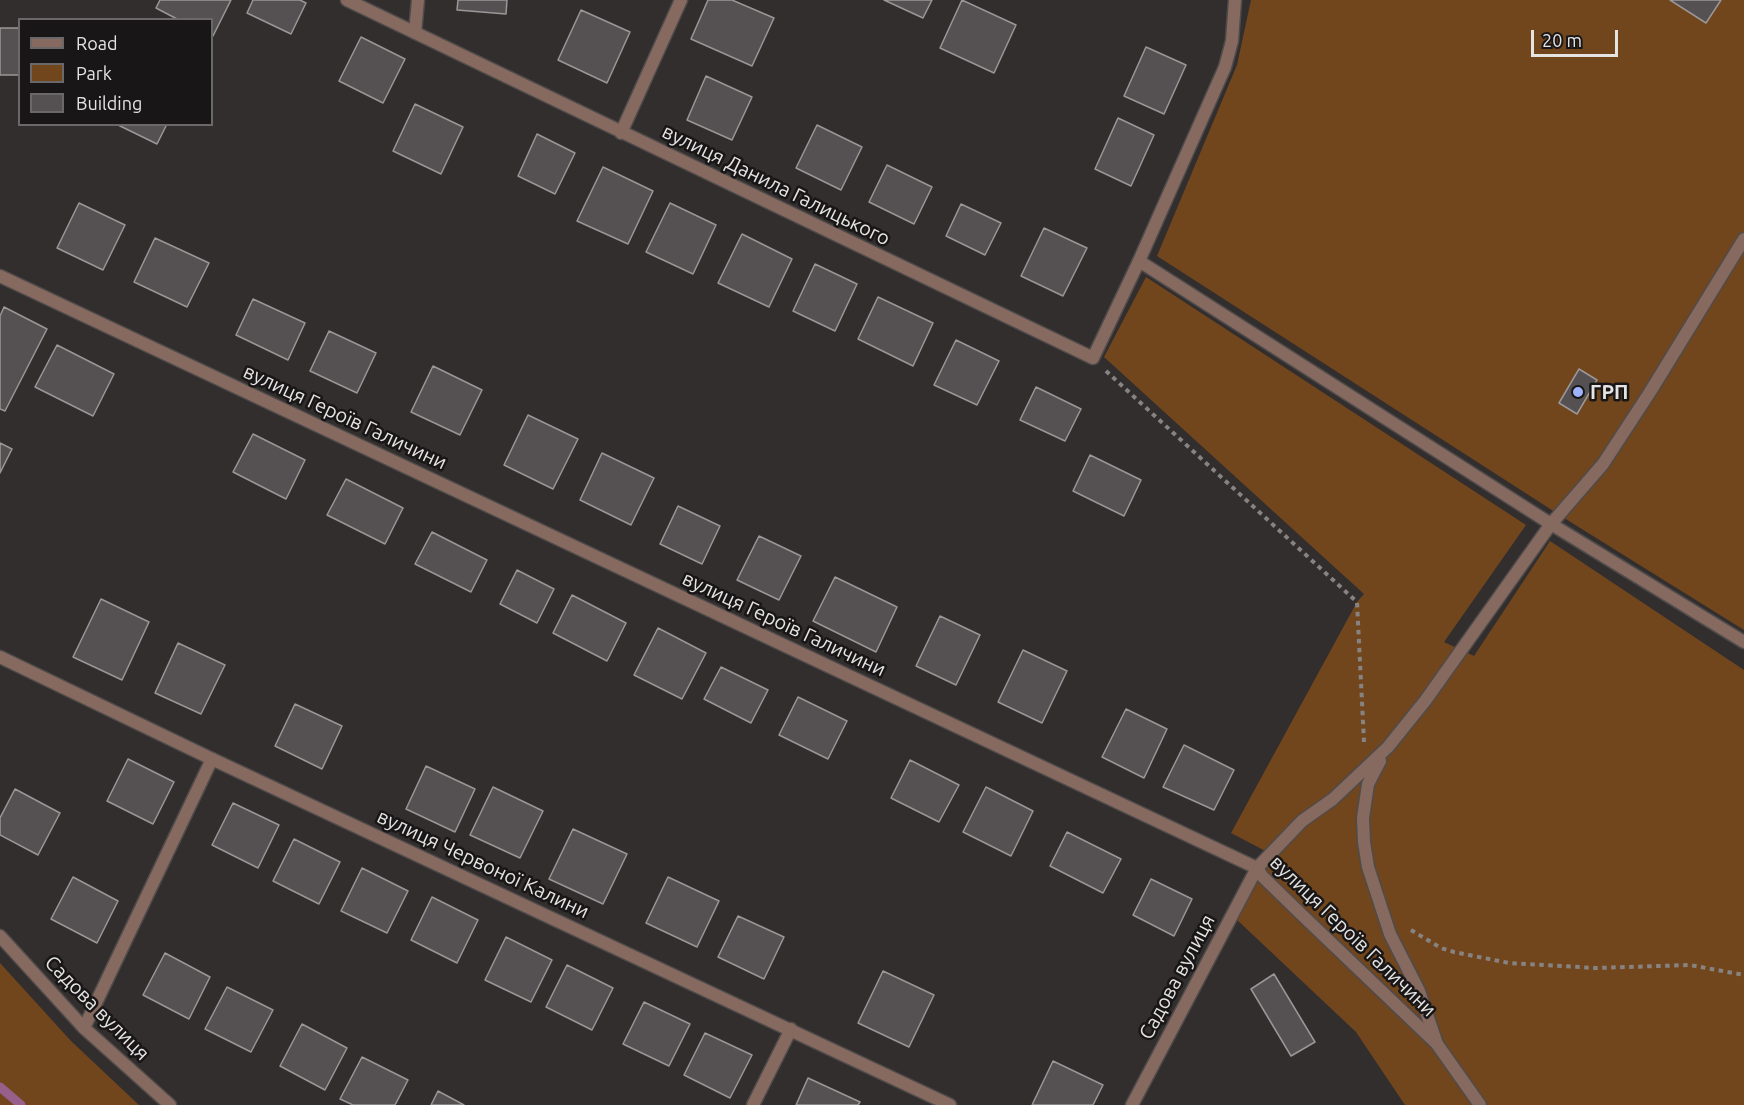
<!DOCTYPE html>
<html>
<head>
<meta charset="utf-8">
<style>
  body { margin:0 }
  #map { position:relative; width:1744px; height:1105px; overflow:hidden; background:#322e2e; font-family:Ubuntu,sans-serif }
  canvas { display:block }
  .legend { position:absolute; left:18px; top:18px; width:195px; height:108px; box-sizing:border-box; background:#181616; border:2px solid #6a6868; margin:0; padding:8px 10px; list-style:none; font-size:18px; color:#e6e3e3 }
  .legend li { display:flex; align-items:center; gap:12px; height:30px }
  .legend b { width:30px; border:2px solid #6a6868 }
  .scale { position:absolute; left:1531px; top:30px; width:87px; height:27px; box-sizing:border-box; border:3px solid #e6e3e3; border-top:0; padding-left:8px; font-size:18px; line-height:21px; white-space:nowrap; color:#e6e3e3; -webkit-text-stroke:4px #181616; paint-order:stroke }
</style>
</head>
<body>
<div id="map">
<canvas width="1744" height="1105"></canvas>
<ul class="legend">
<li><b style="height:8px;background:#86695f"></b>Road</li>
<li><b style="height:16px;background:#72461d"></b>Park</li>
<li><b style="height:16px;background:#555152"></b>Building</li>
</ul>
<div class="scale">20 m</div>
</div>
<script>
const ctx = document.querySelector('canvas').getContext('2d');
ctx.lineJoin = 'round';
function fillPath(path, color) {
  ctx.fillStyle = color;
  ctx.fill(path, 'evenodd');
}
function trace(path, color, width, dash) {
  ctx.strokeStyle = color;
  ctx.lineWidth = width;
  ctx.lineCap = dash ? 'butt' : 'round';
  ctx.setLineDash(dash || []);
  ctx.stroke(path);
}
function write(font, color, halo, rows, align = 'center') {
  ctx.font = font + ' Ubuntu,sans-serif';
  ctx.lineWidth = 5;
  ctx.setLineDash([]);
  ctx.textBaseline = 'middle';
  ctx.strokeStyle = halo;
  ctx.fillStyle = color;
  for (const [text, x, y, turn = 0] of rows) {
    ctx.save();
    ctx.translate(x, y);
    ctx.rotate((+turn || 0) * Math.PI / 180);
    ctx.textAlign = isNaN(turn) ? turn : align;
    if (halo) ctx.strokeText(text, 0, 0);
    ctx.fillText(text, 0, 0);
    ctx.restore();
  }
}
const green = new Path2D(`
  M1251,0H1744V630L1569,521L1157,256L1237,65Z
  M1146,277L1526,525L1444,642L1474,656L1550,541L1744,670V1105H1405L1356,1032L1234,917L1275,856L1231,833L1357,602L1364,594L1104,357Z
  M0,963L71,1041L139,1105H0Z`);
const stream = new Path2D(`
  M0,1087L21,1105`);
const building = new Path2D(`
  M160,0H231L213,36L212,35V20H179L156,8Z
  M253,0H300L306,3L291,34L247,13Z
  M458,0H507L506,14L457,10Z
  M708,0H732L774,18L752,66L691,39Z
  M884,0H932L923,18Z
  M962,0L1016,25L994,73L940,48Z
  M1670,0H1721L1706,23Z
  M581,10L630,32L607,83L558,60Z
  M0,28H20V75H0Z
  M361,37L405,59L383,103L339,81Z
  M1146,47L1186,65L1164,114L1124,96Z
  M706,76L752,97L732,140L687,120Z
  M415,104L463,127L441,174L393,151Z
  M1118,118L1154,135L1131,186L1095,169Z
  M116,124H167L157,144Z
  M817,125L862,147L841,190L796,168Z
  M537,134L575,153L555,194L518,176Z
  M887,165L932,187L914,224L869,202Z
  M603,167L653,191L628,244L577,221Z
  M79,203L125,225L103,270L57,248Z
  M670,203L716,225L693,274L646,252Z
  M961,204L1001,223L985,255L946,236Z
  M1044,228L1087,248L1063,296L1021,276Z
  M742,234L792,259L769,307L718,283Z
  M155,238L209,263L187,307L134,282Z
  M815,264L857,284L835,331L793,311Z
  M878,297L933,323L913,366L858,339Z
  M253,299L305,323L288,360L236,335Z
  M4,307L47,329L5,411L0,409V316Z
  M329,331L376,353L357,393L310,371Z
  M956,340L999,361L977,405L934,385Z
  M57,345L114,374L93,416L35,387Z
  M433,366L482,390L460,435L411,412Z
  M1579,369L1597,380L1577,414L1559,403Z
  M1036,387L1081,409L1065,441L1020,420Z
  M528,415L578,439L553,489L504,465Z
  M253,434L305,460L286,499L233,472Z
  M0,443L12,449L0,473Z
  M602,453L654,478L631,525L580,500Z
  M1090,455L1141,480L1124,516L1073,491Z
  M346,479L403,508L385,544L327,515Z
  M678,506L720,526L702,564L660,544Z
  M432,532L487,560L471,592L415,564Z
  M759,536L801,556L779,600L737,580Z
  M517,570L554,589L537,623L500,604Z
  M835,577L897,607L876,652L813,621Z
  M572,595L626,623L607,661L553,633Z
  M101,599L149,622L122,680L73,657Z
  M940,616L980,635L956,685L916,666Z
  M658,628L706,653L682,699L634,675Z
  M178,643L225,665L201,714L155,693Z
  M1023,650L1067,671L1042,723L998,702Z
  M721,667L768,690L751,723L704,699Z
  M798,697L847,721L828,759L779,735Z
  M295,704L342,726L322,769L275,746Z
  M1126,709L1167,729L1144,778L1102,757Z
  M1184,745L1234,770L1214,810L1163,787Z
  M128,759L174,782L153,824L107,801Z
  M910,760L959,785L939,822L891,798Z
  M426,766L475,789L455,832L406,809Z
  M493,787L543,811L520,858L470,835Z
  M986,787L1033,811L1011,856L963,832Z
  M15,789L60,813L38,855L0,835V818Z
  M233,803L279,825L258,868L212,845Z
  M573,829L627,854L603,904L549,879Z
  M1067,832L1121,859L1103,893L1050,866Z
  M294,839L340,862L319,904L273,881Z
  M362,868L408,891L387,933L341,911Z
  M73,877L118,901L97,943L51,919Z
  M668,877L719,901L697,947L646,923Z
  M1151,879L1192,899L1174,936L1133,915Z
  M432,897L478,920L457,963L411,940Z
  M738,916L784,937L764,979L718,957Z
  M506,937L552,960L531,1002L485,980Z
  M165,953L210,977L189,1019L143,995Z
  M567,965L613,988L592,1030L546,1007Z
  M883,971L934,995L909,1047L858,1023Z
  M1274,974L1315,1042L1291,1056L1251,989Z
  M227,987L273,1010L251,1052L205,1029Z
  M644,1002L690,1024L669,1066L623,1044Z
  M302,1024L347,1048L325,1090L280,1066Z
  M705,1033L752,1055L730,1098L684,1075Z
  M362,1057L408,1080L395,1105H353L340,1099Z
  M1053,1061L1103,1085L1093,1105H1032Z
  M808,1078L860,1102L858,1105H796Z
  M438,1091L464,1105H431Z`);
const path = new Path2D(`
  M1106,371L1357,602L1364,742
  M1411,930L1441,948L1454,952L1509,963L1595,968L1690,965L1744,975`);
const service = new Path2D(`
  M1744,239L1650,392L1603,464L1551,524L1744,642
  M1139,261L1551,524L1425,701L1388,747L1333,799L1302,821L1257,868
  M1380,761L1368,784L1363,818L1364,842L1368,867L1390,934L1419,991L1437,1044
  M84,1028L212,759
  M753,1105L791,1029`);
const minor = new Path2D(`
  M347,0L1093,358L1139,261L1225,67L1232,41L1235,0
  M415,33L418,0
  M621,133L681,0
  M0,276L1257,868L1262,876L1301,914L1437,1044L1480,1105
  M0,657L212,759L950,1105
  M0,936L84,1028L170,1105
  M1132,1105L1257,868`);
const markers = [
  [1578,392,6,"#9fb3fd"]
];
const streetNames = [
  ["вулиця Данила Галицького",776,185,26],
  ["вулиця Героїв Галичини",345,417,25],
  ["вулиця Героїв Галичини",784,624,25],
  ["вулиця Червоної Калини",483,864,25],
  ["вулиця Героїв Галичини",1353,936,44],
  ["Садова вулиця",1177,977,-62],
  ["Садова вулиця",97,1008,45]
];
const poiNames = [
  ["ГРП",1590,392]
];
fillPath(green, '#72461d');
trace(stream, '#96608a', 9);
fillPath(building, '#555152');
trace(building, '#9b9697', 1.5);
trace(service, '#4f4b4b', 15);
trace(minor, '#4f4b4b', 15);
trace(path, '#878383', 4, [4.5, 4.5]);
trace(service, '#86695f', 12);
trace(minor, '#86695f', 12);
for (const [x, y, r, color] of markers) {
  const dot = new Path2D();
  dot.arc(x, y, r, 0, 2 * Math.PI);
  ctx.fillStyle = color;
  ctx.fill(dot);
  trace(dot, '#181616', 2);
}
write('20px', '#e6e3e3', '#181616', streetNames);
write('bold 20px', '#e6e3e3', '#181616', poiNames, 'left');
</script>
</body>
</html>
